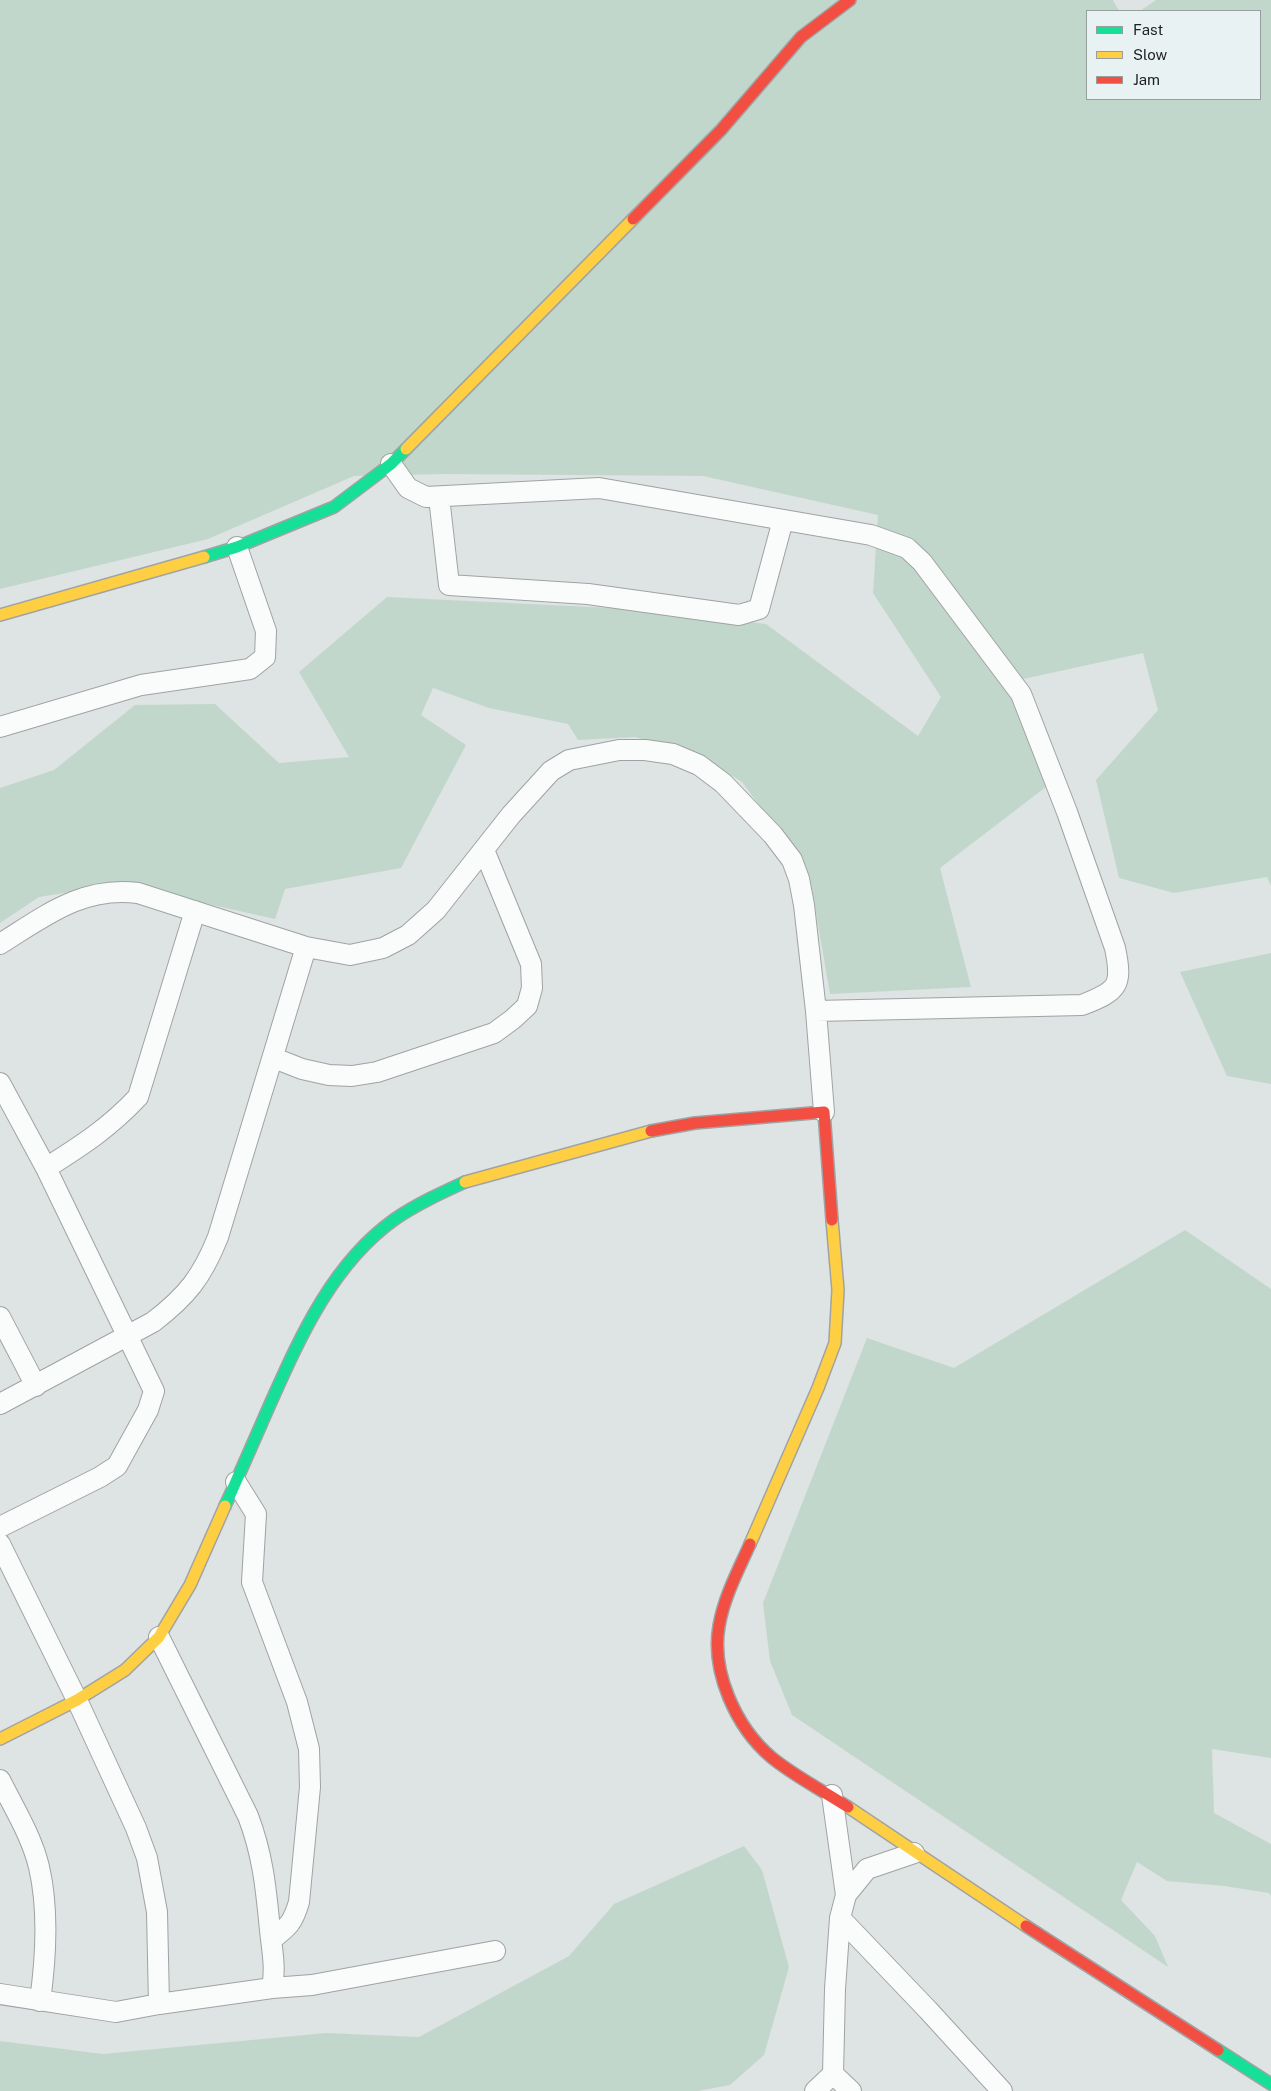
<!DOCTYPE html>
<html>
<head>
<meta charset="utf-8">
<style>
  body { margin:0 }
  #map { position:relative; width:1271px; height:2091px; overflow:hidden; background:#dee3e3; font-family:"Public Sans",sans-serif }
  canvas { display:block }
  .legend { position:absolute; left:1086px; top:10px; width:175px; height:90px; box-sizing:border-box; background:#e9f2f2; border:1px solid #979e9e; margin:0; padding:6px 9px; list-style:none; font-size:15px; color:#1d2020 }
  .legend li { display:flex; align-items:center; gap:10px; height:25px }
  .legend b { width:25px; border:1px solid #979e9e }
</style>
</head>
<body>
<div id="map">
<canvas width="1271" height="2091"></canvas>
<ul class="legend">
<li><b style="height:6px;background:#16e098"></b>Fast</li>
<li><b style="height:6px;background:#ffcf43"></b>Slow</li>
<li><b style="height:6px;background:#f24e42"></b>Jam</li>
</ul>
</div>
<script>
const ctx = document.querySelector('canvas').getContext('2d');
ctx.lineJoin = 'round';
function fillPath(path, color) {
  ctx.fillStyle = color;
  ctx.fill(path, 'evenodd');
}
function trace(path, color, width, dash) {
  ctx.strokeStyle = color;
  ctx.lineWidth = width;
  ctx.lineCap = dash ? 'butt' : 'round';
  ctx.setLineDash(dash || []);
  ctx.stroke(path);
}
const green = new Path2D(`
  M0,0H1113L1119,11H1087V99H1260V11H1140L1156,0H1271V886L1267,877L1174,893L1119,878L1096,780L1158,710L1143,653L1014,681L1055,780L940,868L971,987L830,994L812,890L796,855L742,782L695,753L635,737L578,740L568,724L489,708L433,688L421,715L466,745L401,868L285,889L275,919L119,884L39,897L0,923V788L54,770L135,705L215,704L279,763L349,757L299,672L387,597L653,610L766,624L918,736L941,697L873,593L878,515L703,476L445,474L354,476L208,539L0,589Z
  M1271,953V1084L1227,1076L1180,972Z
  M1185,1230L1271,1289V1758L1212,1749L1214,1813L1271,1844V1896L1269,1893L1224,1886L1167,1881L1137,1862L1121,1900L1155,1936L1168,1967L792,1715L770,1661L763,1603L867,1338L954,1368Z
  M744,1846L762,1870L789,1967L764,2055L730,2085L698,2091H0V2041L103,2054L326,2033L419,2037L569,1956L614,1904Z`);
const street = new Path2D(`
  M391,464L408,488L426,497L599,488L871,535L907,548L922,562L1021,694L1067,812L1115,948C1123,986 1118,991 1082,1005L816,1011
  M439,497L449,585L588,594L739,615L759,609L783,520
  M0,727L141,685L250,669L265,657L266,631L237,547
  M0,944C45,916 82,886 138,893L306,947L350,955L383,948L408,935L436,910L511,815L551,771L569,760L619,750H645L673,754L699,765L723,783L773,835L792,860L799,879L804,905L816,1011L824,1112
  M274,1058L302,1069L329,1075L352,1076L377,1072L494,1033L513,1019L527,1006L532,988L531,964L484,850
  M0,1083L46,1168L154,1391L148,1410L117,1466L100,1477L0,1527
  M46,1168C81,1146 109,1128 138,1097L195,911
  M0,1317L36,1386
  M0,1404L153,1322C187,1296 202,1277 218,1237L306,947
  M236,1482L256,1514L252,1582L297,1702L309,1749L310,1787L299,1902C293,1923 288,1927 271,1940
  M0,1544L77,1700L136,1828L147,1858L157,1912L159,2004
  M159,1637L248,1816C263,1855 266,1889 270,1930C272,1950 276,1968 272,1988
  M0,1780C14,1808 32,1837 39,1867C49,1910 46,1958 40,2001
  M832,1795L846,1895L840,1918L835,1989L833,2074L851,2091
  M846,1895L867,1869L914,1853
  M840,1918L928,2010L1002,2091
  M0,1994L116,2012L159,2004L272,1988L312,1985L495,1951
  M815,2091L833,2074`);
const fast = new Path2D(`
  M204,557L237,547L334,507L391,464L406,449
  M225,1506C241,1471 256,1436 271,1402C301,1335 333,1263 395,1219C417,1204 441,1193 465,1182
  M1218,2050L1271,2084`);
const slow = new Path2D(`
  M406,449L633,219
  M0,615L204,557
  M465,1182L651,1131
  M750,1544L818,1388L835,1343L838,1290L832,1220
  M0,1739L77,1700L125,1670L159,1637L190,1585L225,1506
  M848,1807L1026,1926`);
const jam = new Path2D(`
  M633,219L721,130L801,37L850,0
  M651,1131L695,1123L824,1112L832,1220
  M750,1544C738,1571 724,1597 719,1626C711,1672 736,1727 771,1757C794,1776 822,1790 848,1807
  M1026,1926L1218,2050`);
fillPath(green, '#c2d7cc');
trace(street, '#a0a3a3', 22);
trace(fast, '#a0a3a3', 14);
trace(slow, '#a0a3a3', 14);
trace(jam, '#a0a3a3', 14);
trace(street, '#fafbfb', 20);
trace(fast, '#16e098', 11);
trace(slow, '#ffcf43', 11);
trace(jam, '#f24e42', 11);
</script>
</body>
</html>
